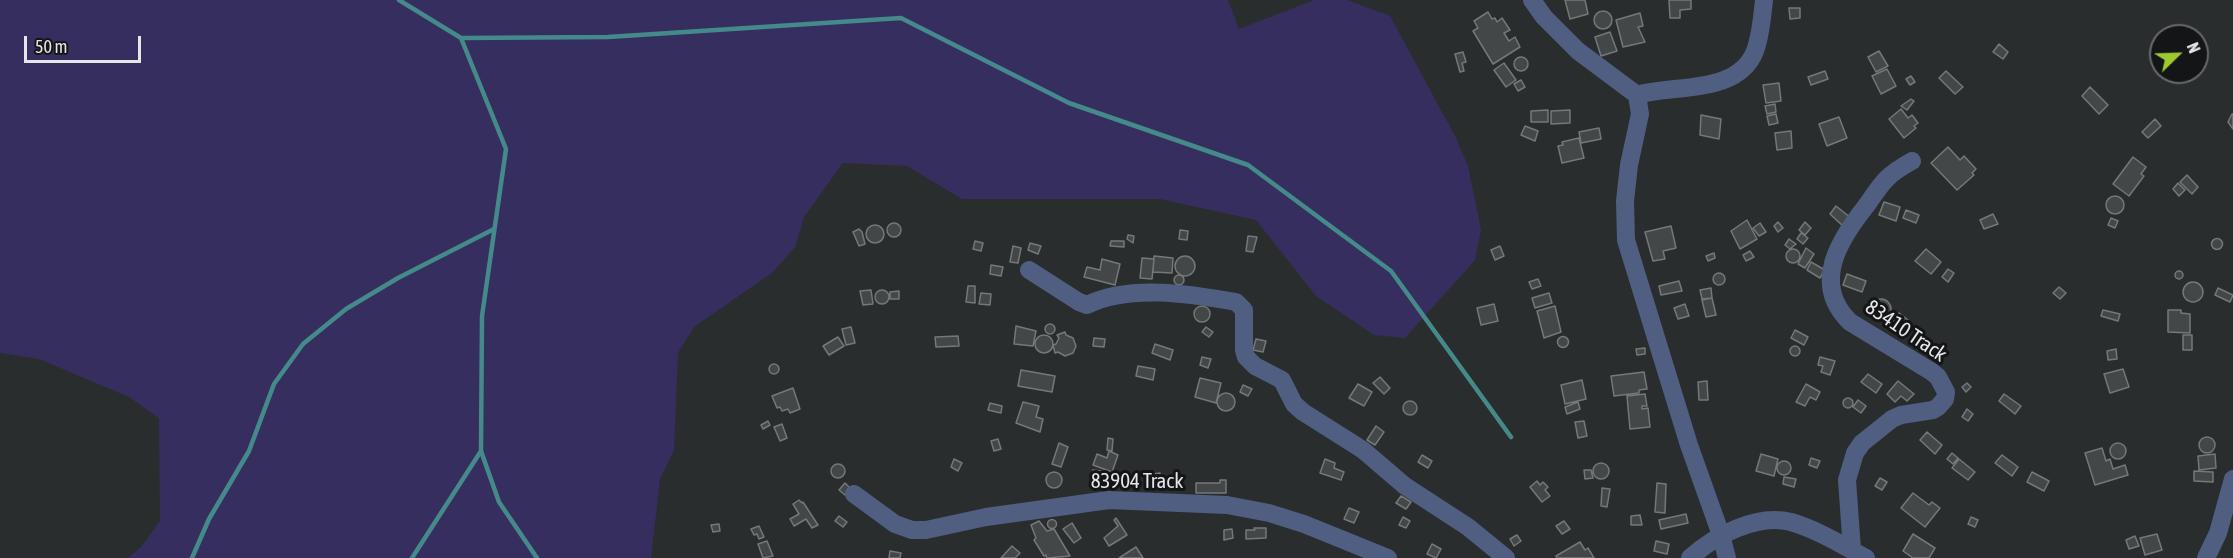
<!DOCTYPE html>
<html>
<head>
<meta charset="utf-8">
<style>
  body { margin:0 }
  #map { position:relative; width:2233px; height:558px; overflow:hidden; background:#2a2d2e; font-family:"Asap Condensed",sans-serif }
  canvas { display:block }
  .north { position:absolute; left:2149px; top:24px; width:60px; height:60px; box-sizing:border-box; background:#141516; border:2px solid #68696a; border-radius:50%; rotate:67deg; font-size:16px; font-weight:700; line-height:24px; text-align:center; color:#e5e6e8 }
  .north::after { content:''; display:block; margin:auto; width:21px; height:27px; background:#9fca2e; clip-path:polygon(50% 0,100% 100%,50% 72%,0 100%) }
  .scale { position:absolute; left:24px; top:36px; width:117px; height:27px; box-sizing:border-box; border:3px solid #e5e6e8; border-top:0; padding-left:8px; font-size:18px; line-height:21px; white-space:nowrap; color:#e5e6e8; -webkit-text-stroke:4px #141516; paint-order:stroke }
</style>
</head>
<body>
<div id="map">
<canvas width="2233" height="558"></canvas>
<div class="north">N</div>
<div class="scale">50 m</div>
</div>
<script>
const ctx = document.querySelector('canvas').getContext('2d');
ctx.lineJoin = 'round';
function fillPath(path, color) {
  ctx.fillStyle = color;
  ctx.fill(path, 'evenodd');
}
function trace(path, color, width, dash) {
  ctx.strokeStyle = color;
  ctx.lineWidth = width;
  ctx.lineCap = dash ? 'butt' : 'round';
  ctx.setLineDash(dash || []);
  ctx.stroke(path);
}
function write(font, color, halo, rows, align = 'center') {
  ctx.font = font + ' "Asap Condensed",sans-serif';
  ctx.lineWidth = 6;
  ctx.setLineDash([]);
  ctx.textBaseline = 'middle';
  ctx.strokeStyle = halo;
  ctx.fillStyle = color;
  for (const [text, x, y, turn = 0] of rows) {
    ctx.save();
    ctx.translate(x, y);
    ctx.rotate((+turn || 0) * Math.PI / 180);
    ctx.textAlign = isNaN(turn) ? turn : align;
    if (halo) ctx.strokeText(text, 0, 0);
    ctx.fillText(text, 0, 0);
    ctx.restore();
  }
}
const green = new Path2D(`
  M0,0H1228L1239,29L1314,0H1347L1390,16L1455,136L1468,166L1481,230L1475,260L1405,338L1374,335L1316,296L1256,220L1160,199H962L907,166L843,163L804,217L795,247L773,272L694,327L678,353L674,450L660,479L651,558H128L141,547L160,521L159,418L129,397L39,359L0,353Z`);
const stream = new Path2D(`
  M399,0L461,38L506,149L482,316L481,451L499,502L537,558
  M461,38L608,37L901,18L1069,103L1248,165L1391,271L1511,437
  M192,558L209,519L249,451L274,384L303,344L346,309L398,278L494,229
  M412,558L481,451`);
const building = new Path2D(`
  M1565,0H1585L1588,14L1570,19Z
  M1669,0H1691V9L1680,10V18H1670Z
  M1789,8H1800V18L1790,19Z
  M1594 20a9 9 0 1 1 18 0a9 9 0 1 1-18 0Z
  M1488,12L1492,19L1495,18L1497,22L1502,18L1510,30L1504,33L1509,41L1515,37L1520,47L1493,64L1473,31L1478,28L1474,21Z
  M1640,13L1643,26L1638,27L1645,42L1623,47L1616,20Z
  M1610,32L1617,51L1601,56L1595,37Z
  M1999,44L2008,52L2003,59L1993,52Z
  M1879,51L1888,66L1876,72L1868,57Z
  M1463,52L1466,62L1462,63L1464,71L1460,72L1455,54Z
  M1514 64a7 7 0 1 1 14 0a7 7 0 1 1-14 0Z
  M1504,63L1516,80L1506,87L1494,70Z
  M1887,69L1896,86L1881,94L1872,76Z
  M1825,71L1828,79L1811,85L1808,77Z
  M1946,71L1963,87L1955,94L1939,78Z
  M1911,76L1915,82L1910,85L1906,79Z
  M1521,80L1525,87L1518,91L1514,84Z
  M1779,83L1781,101L1766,103L1763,85Z
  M2090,87L2108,105L2099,114L2082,96Z
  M1911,99L1914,101L1907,110L1901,106Z
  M1775,104L1776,112L1767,114L1765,106Z
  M1901,109L1908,118L1912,115L1918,123L1914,126L1916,128L1904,138L1889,119Z
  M1548,110V122H1531V111Z
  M1570,110V123L1551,124V111Z
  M1776,114L1778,123L1769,125L1767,116Z
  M2232,114H2233V129L2228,122Z
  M1701,115L1721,119L1719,139L1700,135Z
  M1839,117L1847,138L1827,146L1819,124Z
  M2155,119L2161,126L2148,138L2142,132Z
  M1525,126L1538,131L1535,141L1521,135Z
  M1599,128L1601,139L1581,143L1579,132Z
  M1791,131L1792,148L1777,150L1775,133Z
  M1579,138L1584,158L1562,163L1558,146L1563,145L1562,142Z
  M1948,147L1960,160L1964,156L1976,169L1972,173L1974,175L1957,190L1931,163Z
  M2133,157L2146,167L2141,174L2144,176L2129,196L2113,184Z
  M2187,175L2198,187L2192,194L2180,182Z
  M2178,183L2185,190L2179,196L2173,189Z
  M2106 205a9 9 0 1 1 18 0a9 9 0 1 1-18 0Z
  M1884,202L1900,207L1896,221L1879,215Z
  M1836,206L1851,218L1844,227L1830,214Z
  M1906,210L1919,215L1916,223L1903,218Z
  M1993,214L1998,224L1984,229L1980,220Z
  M2111,218L2118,221L2115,228L2108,225Z
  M1747,220L1757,239L1740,249L1731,231Z
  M1778,222L1783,228L1778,232L1774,226Z
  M1805,222L1811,228L1805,235L1799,230Z
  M887 230a7 7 0 1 1 14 0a7 7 0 1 1-14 0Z
  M1760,223L1766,232L1759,236L1753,228Z
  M866 234a9 9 0 1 1 18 0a9 9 0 1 1-18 0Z
  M1671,226L1676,248L1663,251L1665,259L1653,261L1645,232Z
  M859,229L862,232L865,244L859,246L853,232Z
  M1180,230L1188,231L1187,240L1179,239Z
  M1801,233L1808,238L1803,244L1797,239Z
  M1128,235L1134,236L1133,243L1127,239Z
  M1248,236L1257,237L1253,252L1246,251Z
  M2211.5 244a5.5 5.5 0 1 1 11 0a5.5 5.5 0 1 1-11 0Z
  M1789,239L1796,244L1790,249L1785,245Z
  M975,241L983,243L981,251L973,249Z
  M1111,241H1124V247L1110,246Z
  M1030,243L1041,246L1038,254L1028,250Z
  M1013,246L1021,248L1018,263L1010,262Z
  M1500,246L1504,256L1495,260L1491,250Z
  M1806,248L1814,254L1805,268L1798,264Z
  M1926,249L1941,262L1931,274L1915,261Z
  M1786 256a7 7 0 1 1 14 0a7 7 0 1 1-14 0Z
  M1750,251L1754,257L1746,261L1743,255Z
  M1714,253L1715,258L1708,261L1706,256Z
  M1154,256L1173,258L1172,273L1153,272Z
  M1175 266a10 10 0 1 1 20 0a10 10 0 1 1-20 0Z
  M1142,258L1154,259L1152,279L1140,278Z
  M1102,259L1120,264L1115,285L1084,277L1087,267L1100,270Z
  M1811,262L1825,270L1820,278L1807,270Z
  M991,265L1003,267L1001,276L990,274Z
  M1948,269L1954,273L1948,282L1942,277Z
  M2175 275a4 4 0 1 1 8 0a4 4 0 1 1-8 0Z
  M1713 279a6 6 0 1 1 12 0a6 6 0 1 1-12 0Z
  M1847,274L1866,281L1862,292L1843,285Z
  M1174 280a5 5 0 1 1 10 0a5 5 0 1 1-10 0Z
  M1538,279L1541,286L1532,289L1529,282Z
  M1679,281L1682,291L1661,295L1659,286Z
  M2183 292a10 10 0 1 1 20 0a10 10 0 1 1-20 0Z
  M968,286H975V303L966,302Z
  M2059,287L2066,293L2060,299L2053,293Z
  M1711,288L1712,298L1702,299L1700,290Z
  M2218,288L2233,295L2230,302L2215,295Z
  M871,290L873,304L863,305L860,291Z
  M875 297a7 7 0 1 1 14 0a7 7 0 1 1-14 0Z
  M899,291V299H890V292Z
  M981,293L991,294L990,305L979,304Z
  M1549,293L1552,303L1535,308L1532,298Z
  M1712,298L1716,315L1706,317L1702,300Z
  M1871 309a10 10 0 1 1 20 0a10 10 0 1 1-20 0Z
  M1494,304L1498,321L1481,325L1477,308Z
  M1685,304L1689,316L1678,319L1674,308Z
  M1194 314a8 8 0 1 1 16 0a8 8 0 1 1-16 0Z
  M1555,306L1561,332L1544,338L1537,311Z
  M2103,310L2120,314L2118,321L2101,316Z
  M2168,310H2181V313L2190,314V333L2168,332Z
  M1899,313L1908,320L1906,323L1913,327L1908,334L1894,321Z
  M1045 329a5 5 0 1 1 10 0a5 5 0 1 1-10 0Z
  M1016,326L1036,331L1033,346L1014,344Z
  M851,327L855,343L846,345L842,329Z
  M1206,327L1213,332L1209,337L1202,332Z
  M1795,330L1808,337L1804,345L1791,338Z
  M1065,332L1066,335L1073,338L1076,346L1073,353L1065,356L1058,352L1055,353L1053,345L1056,344L1059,338L1057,335Z
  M2183,335H2192V350H2183Z
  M1035 344a9 9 0 1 1 18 0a9 9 0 1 1-18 0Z
  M958,336L959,346L936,347L935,337Z
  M1557.5 342a5.5 5.5 0 1 1 11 0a5.5 5.5 0 1 1-11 0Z
  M838,337L844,346L829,355L823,346Z
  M1094,338L1105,339L1104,347L1093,346Z
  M1256,339L1266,341L1263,352L1253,350Z
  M1155,344L1173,350L1170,360L1152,353Z
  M1790 351a5 5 0 1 1 10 0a5 5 0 1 1-10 0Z
  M1645,348V354L1637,355L1636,349Z
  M2116,349L2117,359L2108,360L2107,351Z
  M1202,357L1211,359L1208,368L1200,365Z
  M1820,357L1835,361L1830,375L1821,372L1823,366L1818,365Z
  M769 369a5 5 0 1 1 10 0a5 5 0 1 1-10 0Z
  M1138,366L1155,369L1153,380L1136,376Z
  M2123,369L2129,387L2110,393L2104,374Z
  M1021,370L1055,376L1052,392L1018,386Z
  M1644,372L1647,389L1639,390V393L1614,396L1611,376Z
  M1868,374L1882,384L1876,393L1861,382Z
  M1380,377L1390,388L1384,394L1373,383Z
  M1200,378L1221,383L1216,403L1195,397Z
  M1582,380L1586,399L1565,404L1561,385Z
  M1707,381L1708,400H1699L1698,382Z
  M1898,381L1914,394L1907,401L1901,396L1895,402L1887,394Z
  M1967,383L1971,387L1966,392L1962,387Z
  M1358,384L1372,392L1364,406L1349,398Z
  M1806,384L1820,392L1816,400L1810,397L1805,406L1796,402Z
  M1243,385L1252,389L1248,396L1240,392Z
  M793,388L800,409L790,413L788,409L782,411L780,407L777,408L772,396Z
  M1217 402a9 9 0 1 1 18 0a9 9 0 1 1-18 0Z
  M1645,394L1647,406H1642V409L1648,408L1650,427L1630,429L1627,396Z
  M2004,394L2021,406L2015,414L1999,401Z
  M1843 403a5 5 0 1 1 10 0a5 5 0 1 1-10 0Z
  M1858,400L1866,406L1861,413L1853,407Z
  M1403 408a7 7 0 1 1 14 0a7 7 0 1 1-14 0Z
  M1023,402L1039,406L1036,417L1043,419L1040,432L1016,423Z
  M1578,402L1580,409L1567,414L1565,407Z
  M990,403L1002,406L1001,413L988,410Z
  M1967,409L1973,414L1968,421L1962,417Z
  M768,421L770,425L763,429L761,425Z
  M1584,421L1587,436L1578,438L1575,422Z
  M782,424L787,438L780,441L774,427Z
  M1376,426L1384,432L1375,445L1367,440Z
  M1927,432L1942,445L1935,454L1920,440Z
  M2199 445a8 8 0 1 1 16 0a8 8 0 1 1-16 0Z
  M1108,438L1113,439L1112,451L1107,450Z
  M998,439L1001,449L994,451L991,441Z
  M1059,443L1068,447L1061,467L1052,464Z
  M2110 451a8 8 0 1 1 16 0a8 8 0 1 1-16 0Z
  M2102,448L2106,461L2110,459L2113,469L2125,465L2128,475L2095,485L2085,453Z
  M1109,451L1118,455L1112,472L1093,465L1097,454L1107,458Z
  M1952,453L1958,458L1953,464L1947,459Z
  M1761,454L1778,459L1774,476L1756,471Z
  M2215,454L2216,468L2199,470L2198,456Z
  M1422,455L1432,461L1428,468L1418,462Z
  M2002,455L2018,467L2012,476L1995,463Z
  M1811,458L1820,461L1817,468L1809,465Z
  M954,459L962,463L958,471L951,467Z
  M1325,459L1335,463L1334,468L1344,472L1341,480L1320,473Z
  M1959,459L1975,472L1968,480L1952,468Z
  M1777 468a7 7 0 1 1 14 0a7 7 0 1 1-14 0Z
  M1593 471a8 8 0 1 1 16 0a8 8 0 1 1-16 0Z
  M831 471a7 7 0 1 1 14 0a7 7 0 1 1-14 0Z
  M1093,470L1108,472V479L1092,477Z
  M1584,470H1591L1593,478L1585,479Z
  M2194,471L2213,472V482L2194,481Z
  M1046 480a8 8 0 1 1 16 0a8 8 0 1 1-16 0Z
  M2032,472L2049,481L2044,491L2027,482Z
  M1160,473L1161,481H1154L1153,474Z
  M1784,477L1796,479L1794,487L1783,484Z
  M1880,478L1887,482L1882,490L1875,486Z
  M1220,480H1226V493H1196V483H1220Z
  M1537,481L1540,485L1543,482L1548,487L1545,490L1550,496L1542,502L1530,487Z
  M845,483L851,489L845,495L839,490Z
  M1657,483L1666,484L1665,513L1655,512Z
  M1602,488L1610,489L1607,507L1601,506Z
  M1913,493L1929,505L1932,502L1940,508L1925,527L1901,508Z
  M1401,496L1411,502L1406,509L1396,503Z
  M799,500L802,503L803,502L818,525L812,528L806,519L794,526L790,519L799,514L793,504Z
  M1349,508L1359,512L1354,523L1344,519Z
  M1686,514L1688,523L1661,529L1659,520Z
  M1640,515L1642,525H1631V516Z
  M839,516L847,522L843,527L835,521Z
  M1403,517L1410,521L1406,528L1399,525Z
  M1971,517L1978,520L1975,527L1968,524Z
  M1116,518L1127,535L1109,546L1104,538L1118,526L1114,520Z
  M1047.5 524a4.5 4.5 0 1 1 9 0a4.5 4.5 0 1 1-9 0Z
  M1039,521L1047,531L1054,529L1070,556L1047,558L1046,555L1044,556L1034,540L1036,538L1031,525Z
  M1564,521L1570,529L1562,534L1556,526Z
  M1072,523L1081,538L1074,543L1063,529Z
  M719,524L720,531L713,532L711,525Z
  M759,526L764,537L759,539L757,534L754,535L751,529Z
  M1254,528H1266V538L1246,539V530H1255Z
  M1232,529L1233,538L1224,540V530Z
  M1913,534L1935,548L1929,558H1913L1903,551Z
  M2157,534L2162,550L2145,555L2140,538Z
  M1517,535L1521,541L1514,546L1510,539Z
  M2135,536L2139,546L2129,549L2126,540Z
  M767,541L773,556L763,558L758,544Z
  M1656,541L1669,544L1667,554L1654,551Z
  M1580,542L1585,550L1588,548L1594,558H1557L1556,556Z
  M1432,544L1441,549L1436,558L1427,554Z
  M1012,546L1020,553L1015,558H1001Z
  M1136,547L1143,558H1119Z
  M890,551L901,553L900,558H889Z`);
const minor = new Path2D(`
  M1532,0L1544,17L1578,51L1637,95L1640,114L1629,165L1625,201L1626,240L1689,445L1721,535L1727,558
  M1637,95C1674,84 1738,95 1755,51C1761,35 1762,17 1764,0
  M1029,270L1079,302L1087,305C1129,284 1191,294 1236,302L1244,310V350L1246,357L1255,366L1282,380L1294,404L1303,412L1363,450L1405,486L1468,527L1506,558
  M854,494L895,524L912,530H926L986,517L1109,500L1227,505L1269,513L1304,524L1388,558
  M1852,550L1847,480L1855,453L1862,443L1892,419L1901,415L1933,410L1938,407L1945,399L1946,392L1938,377L1932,372L1850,322C1811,284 1839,240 1866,206C1883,182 1885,176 1912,161
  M1690,558C1714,536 1757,513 1791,522C1818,530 1842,545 1866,558
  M2206,558L2218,533L2233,479`);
const streetNames = [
  ["83410 Track",1906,331,34],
  ["83904 Track",1137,481]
];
fillPath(green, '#362e5e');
trace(stream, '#458a8a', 4.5);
fillPath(building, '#444748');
trace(building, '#757879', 1.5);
trace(minor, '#505f81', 18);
write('21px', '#e5e6e8', '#141516', streetNames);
</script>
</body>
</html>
